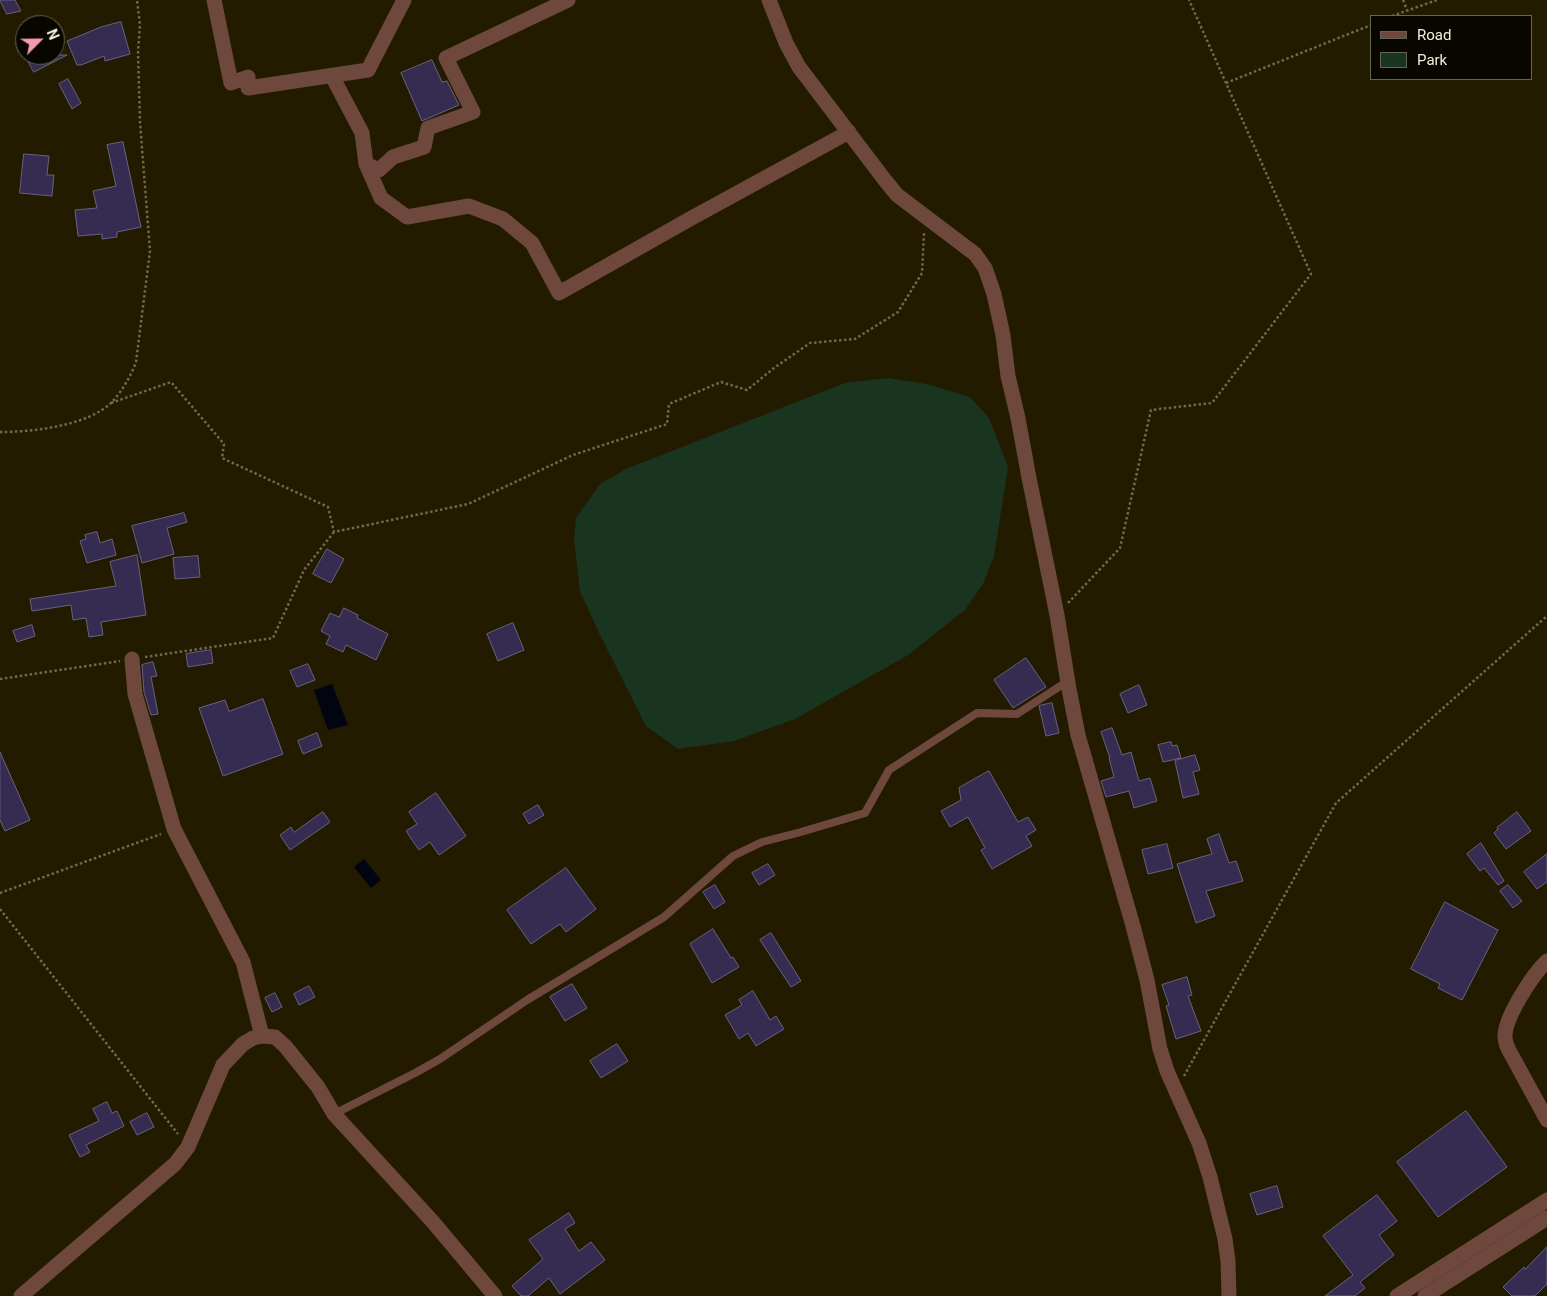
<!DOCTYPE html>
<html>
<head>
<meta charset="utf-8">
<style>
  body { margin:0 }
  #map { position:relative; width:1547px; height:1296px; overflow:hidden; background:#231b00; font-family:Roboto,sans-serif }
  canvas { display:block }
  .legend { position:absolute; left:1370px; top:15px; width:162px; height:65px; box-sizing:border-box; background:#090600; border:1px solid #676358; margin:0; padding:6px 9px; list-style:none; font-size:15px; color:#f3eedc }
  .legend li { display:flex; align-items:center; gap:10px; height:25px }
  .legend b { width:25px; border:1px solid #676358 }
  .north { position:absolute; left:15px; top:15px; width:50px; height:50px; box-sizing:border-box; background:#090600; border:1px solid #676358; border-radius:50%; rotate:67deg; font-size:14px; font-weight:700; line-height:20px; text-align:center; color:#f3eedc }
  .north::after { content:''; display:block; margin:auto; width:18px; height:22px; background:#f19ab3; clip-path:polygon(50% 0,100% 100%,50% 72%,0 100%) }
</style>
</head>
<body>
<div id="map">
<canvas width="1547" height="1296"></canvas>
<ul class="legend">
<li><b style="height:6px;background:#6f483d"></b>Road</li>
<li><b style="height:14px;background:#193520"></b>Park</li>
</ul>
<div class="north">N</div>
</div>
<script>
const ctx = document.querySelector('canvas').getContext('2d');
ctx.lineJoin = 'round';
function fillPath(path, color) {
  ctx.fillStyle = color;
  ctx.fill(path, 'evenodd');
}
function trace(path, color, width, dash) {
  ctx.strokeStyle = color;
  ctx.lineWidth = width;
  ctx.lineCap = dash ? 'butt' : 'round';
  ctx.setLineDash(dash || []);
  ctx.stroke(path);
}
const green = new Path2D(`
  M888,378L927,384L970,397L989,418L1008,467L994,556L983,584L965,610L908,655L795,719L734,741L678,749L646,726L599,633L580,591L574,540L576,518L600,484L626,469L845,383Z`);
const water = new Path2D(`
  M332,684L348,725L328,730L314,690Z
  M364,859L381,880L371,888L354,867Z`);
const building = new Path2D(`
  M0,0H15L21,11L7,14Z
  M121,22L130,54L105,61L104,56L81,65H77L67,41L101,27Z
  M25,55H67L34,72Z
  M432,60L442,82L447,81L459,105L422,121L401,73Z
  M68,79L81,103L72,109L59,84Z
  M123,142L141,227L117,232V237L102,239V234L78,236L75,210L97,208L93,191L116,186L107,145Z
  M24,154L49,156L47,175H54L52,196L20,193Z
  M184,513L187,522L167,528L174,554L142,563L132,526Z
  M97,532L100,543L112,539L116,555L87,563L80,541L86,539L85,535Z
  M327,549L344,559L331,583L313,574Z
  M137,555L146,615L101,622L103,635L89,637L86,618L73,620L71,605L32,611L30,599L116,586L110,562Z
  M198,556L200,577L175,579L173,558Z
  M344,608L358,615L357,618L388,634L376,660L346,645L343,652L326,644L330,636L321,631L330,613L339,617Z
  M513,623L524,650L498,661L487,634Z
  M32,625L35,636L17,642L13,631Z
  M211,650L213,663L188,667L186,654Z
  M1026,658L1046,687L1013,708L994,680Z
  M153,662L157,676L151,677L158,714L151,715L144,692L142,665Z
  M308,664L315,680L297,687L290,671Z
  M1139,685L1147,705L1128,713L1120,694Z
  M263,699L283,754L223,776L199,708L225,700L229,711Z
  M1052,703L1059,733L1046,736L1039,706Z
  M1112,728L1122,755L1131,752L1139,781L1150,778L1157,801L1134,808L1129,791L1106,797L1101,781L1114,777L1109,758H1110L1101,732Z
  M317,733L322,746L303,754L298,741Z
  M1171,742L1172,746L1177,745L1181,758L1163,762L1158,745Z
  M0,752L30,820L5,831L0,820Z
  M1195,755L1200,770L1193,772L1199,794L1183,798L1175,761Z
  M989,771L1018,822L1028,817L1036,830L1026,836L1032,846L992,869L981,850L985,848L968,817L950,827L941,811L961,800L959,788Z
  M436,793L466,836L439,855L430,842L419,850L406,831L417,824L409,812Z
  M538,805L544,815L529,824L523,814Z
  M323,812L330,822L290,850L280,835L291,827L294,832Z
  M1517,812L1531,831L1506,849L1494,833L1498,829L1497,828Z
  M1219,834L1229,863L1236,861L1243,881L1206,891L1215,916L1196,923L1177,864L1212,854L1207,839Z
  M1481,843L1504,881L1498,885L1484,868L1480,871L1467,854Z
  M1167,844L1173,868L1148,874L1142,850Z
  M1547,854V882L1537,889L1524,872Z
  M768,864L775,875L759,885L752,873Z
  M566,868L596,909L566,932L560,924L531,944L507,910Z
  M715,885L725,902L714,909L703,892Z
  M1508,885L1522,901L1513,908L1500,891Z
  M1445,902L1498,930L1462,1000L1438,988L1440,984L1411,969Z
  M713,929L731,958L733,957L739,967L712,983L690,944Z
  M771,933L801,981L791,987L760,940Z
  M1187,977L1192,995L1188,996L1201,1031L1176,1039L1166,1006L1169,1005L1162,985Z
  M572,984L587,1008L565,1021L550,997Z
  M309,986L315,997L299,1005L294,994Z
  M753,991L770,1020L776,1016L784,1029L756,1046L748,1033L739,1039L725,1015L742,1005L739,1000Z
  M275,993L282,1007L272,1012L265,998Z
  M617,1044L628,1061L601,1078L590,1061Z
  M107,1102L112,1113L117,1111L124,1126L86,1145L90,1152L80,1157L69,1135L99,1121L93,1109Z
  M1466,1111L1507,1167L1438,1217L1397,1162Z
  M147,1113L154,1127L137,1135L130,1122Z
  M1277,1186L1283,1207L1257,1215L1250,1194Z
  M1377,1195L1397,1221L1379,1235L1394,1255L1360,1282L1365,1288L1355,1296H1325L1353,1275L1323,1236Z
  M569,1213L575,1223L565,1229L579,1251L591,1242L605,1260L560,1294L549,1278L528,1296H521L512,1286L543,1259L529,1240Z
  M1547,1247V1284L1535,1296H1512L1503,1287L1524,1267L1525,1269Z`);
const path = new Path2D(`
  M1403,0L1407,10
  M1392,16L1437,0
  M1226,83L1371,25
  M111,403L171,382L224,444L222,458L328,507L334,532L468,504L573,455L667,424L669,404L721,382L747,390L774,368L810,343L855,339L898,312L922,273L924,233
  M0,432C32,432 88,426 112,402C122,391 131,376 136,362L150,251L140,122L138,52L140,25L137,0
  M1068,603L1120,548L1151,410L1212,403L1311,274L1189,0
  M145,657L273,638L304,570L334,532
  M0,679L120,661
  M0,893L161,834
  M0,909L178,1134
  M1184,1076L1336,803L1547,616`);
const service = new Path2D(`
  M334,1114L415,1073L440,1059L527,1000L664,917L733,856L762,842L801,832L865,813L889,770L977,713L1017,714L1068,681`);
const minor = new Path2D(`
  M214,0L231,83L248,77V88L368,70L404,0
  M769,0L786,43L799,67L884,179L897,195L975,254L985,268L994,294L1003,335L1008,376L1018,418L1029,478L1057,615L1069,689L1078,735L1133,926L1147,980L1160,1049L1167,1071L1199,1143L1210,1177L1225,1239L1228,1261L1229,1296
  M332,76L362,133L366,164L379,170L393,157L424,147L428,128L473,112L446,58L568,0
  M366,164L381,198L407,217L469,206L503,219L532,243L559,293L688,220L849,132
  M132,659L135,694L174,829L243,962L262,1036
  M1547,961C1533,974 1505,1017 1505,1036C1505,1043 1508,1049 1511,1054L1547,1120
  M21,1296L175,1164L188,1147L223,1065L243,1044L253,1038L262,1036L275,1037L285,1046L318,1087L334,1114L433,1222L495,1296
  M1397,1296L1547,1200
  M1425,1296L1547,1218`);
fillPath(green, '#193520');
fillPath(water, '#000511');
fillPath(building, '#362c51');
trace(building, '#686280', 1);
trace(path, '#706951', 2.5, [2.5, 2.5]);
trace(service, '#6f483d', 8);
trace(minor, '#6f483d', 15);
</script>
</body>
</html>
